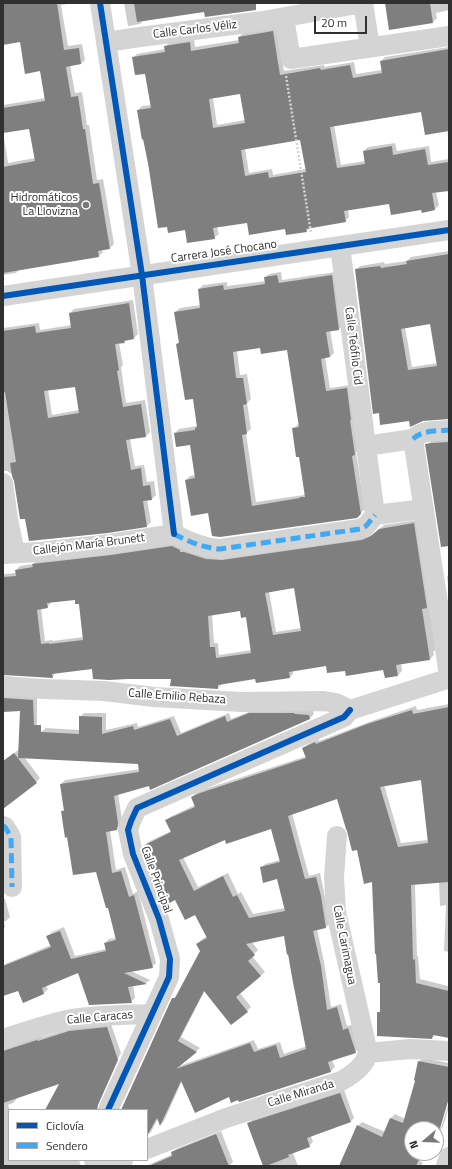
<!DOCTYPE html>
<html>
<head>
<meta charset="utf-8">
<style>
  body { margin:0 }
  #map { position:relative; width:452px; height:1169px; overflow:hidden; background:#fff; font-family:"Titillium Web",sans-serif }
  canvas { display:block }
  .frame { position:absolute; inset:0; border:4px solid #303030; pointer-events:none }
  .legend { position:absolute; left:8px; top:1109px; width:140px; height:52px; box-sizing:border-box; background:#fff; border:1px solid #acacac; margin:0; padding:5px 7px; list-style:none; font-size:12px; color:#303030 }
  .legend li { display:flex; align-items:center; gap:8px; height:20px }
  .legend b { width:20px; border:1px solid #acacac }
  .north { position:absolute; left:404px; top:1121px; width:40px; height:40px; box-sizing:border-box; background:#fff; border:1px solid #acacac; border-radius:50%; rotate:251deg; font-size:11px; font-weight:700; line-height:16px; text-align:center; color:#303030 }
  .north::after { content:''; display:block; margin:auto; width:14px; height:18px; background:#787878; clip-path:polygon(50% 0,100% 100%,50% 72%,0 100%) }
  .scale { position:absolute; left:314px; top:16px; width:53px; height:18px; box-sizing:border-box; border:2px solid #303030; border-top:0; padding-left:5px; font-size:12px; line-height:14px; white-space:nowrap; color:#303030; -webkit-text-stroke:3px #fff; paint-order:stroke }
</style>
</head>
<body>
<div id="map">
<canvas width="452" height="1169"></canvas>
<div class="frame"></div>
<ul class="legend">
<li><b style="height:5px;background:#0057b8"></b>Ciclovía</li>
<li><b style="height:5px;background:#3fa9f5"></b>Sendero</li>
</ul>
<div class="north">N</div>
<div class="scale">20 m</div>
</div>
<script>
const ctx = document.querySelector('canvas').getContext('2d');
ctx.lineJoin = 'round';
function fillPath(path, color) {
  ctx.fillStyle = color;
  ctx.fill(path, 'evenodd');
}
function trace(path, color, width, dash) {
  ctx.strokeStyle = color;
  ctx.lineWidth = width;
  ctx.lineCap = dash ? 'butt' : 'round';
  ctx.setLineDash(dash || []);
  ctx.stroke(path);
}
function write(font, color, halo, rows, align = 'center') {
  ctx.font = font + ' "Titillium Web",sans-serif';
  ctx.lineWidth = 4;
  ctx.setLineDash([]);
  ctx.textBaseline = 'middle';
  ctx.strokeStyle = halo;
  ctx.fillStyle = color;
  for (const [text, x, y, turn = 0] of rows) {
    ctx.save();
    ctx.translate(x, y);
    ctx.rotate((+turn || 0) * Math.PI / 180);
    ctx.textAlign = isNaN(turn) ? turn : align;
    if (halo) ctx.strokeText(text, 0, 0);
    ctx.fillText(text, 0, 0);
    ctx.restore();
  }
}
const shadow = new Path2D(`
  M3,3H75L61,5L68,46L82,44L85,60L81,64L70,65L75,93L82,92L87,125H89L97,180L103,179L114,244L110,248L102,250L103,252L99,256L20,269L16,273L3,275V105L46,98L41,70L21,41L3,44ZM30,128L35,158L8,163L3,132Z
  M124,3H236L144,20L140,24L128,26Z
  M386,3H449V10L436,13L437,18L433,22Z
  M277,28L284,71L324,65V67L354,62L356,74L382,70L381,61L385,57L449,47V130L422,111L334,125L341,165L365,161L364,151L368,147L395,143L397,151L429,146L431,162L449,159V190L436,192L439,205L435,209H422L389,202L348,209L349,217L345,221L310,227L307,231L248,222L217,227L219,234L214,238L186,229L149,162L138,110L142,106L151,105L146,73L133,58L137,54L165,49V47L169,43L194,39L195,47L239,40V37L243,33ZM241,93L245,120L217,125L213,98ZM301,139L306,169L273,175L272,169L249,173L245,148Z
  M449,251V418L423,420H409L356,270L360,266L384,262L385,264L407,261L411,257ZM431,323L438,363L412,367L405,327Z
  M281,272L282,280L336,272L343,325L339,329L330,330L334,353L330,357H325L330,388L351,385L359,450L356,453L365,509L356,517L209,512L186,480L190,476L195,475L191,444L175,433L179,429L197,426L194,398L177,344L180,341L175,312L180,308L201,305L199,289L203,285L227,282V286L266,281L265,278L269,274ZM261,347L288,348L299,424L297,425L293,429L300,456L305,494L304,495L256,502L246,433L251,429L247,403L251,399L247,374L240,375L237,350Z
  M133,300L138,334L134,338L127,339L124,342L119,343L123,365L121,367L126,403L145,400L150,432L146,436L130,439L135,466L144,465L147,482L154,481L156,495L152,499H147L151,522L147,526L108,532L26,517L13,475L7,471H3V328L39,323L40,330L72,325L70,313L74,309ZM75,385L79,410L52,415L48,389Z
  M449,438V552L427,445L431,441Z
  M418,520L438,648L433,652L434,655L430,659L401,663L402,671L398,675L384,669L346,670L327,665L293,670V674L289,678H256L222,684L218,688L172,678L93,668L56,673L52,677L3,674V574L16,573V570L20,566L33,564L37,560L177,542L367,537L376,532L384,525ZM295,587L301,628L276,632L269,591ZM76,598L79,603L83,637L53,641L52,640L45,641L41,608L47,607L51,603V601ZM241,610L246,616L252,650L219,655L218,643H214L212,614Z
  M449,575V592L447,577Z
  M3,693L37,696V728L33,732L22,710L3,711Z
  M449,704V952L444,951L446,905L440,906L439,882L415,884L417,956H418L420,979L448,986L449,981V1037L435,1035L432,1038L378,1013L381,1010V982L373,880L357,849L337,798L292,813L309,876L320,873L324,892L330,923L326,927L317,929L324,962L331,1007L341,1004L347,1026L352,1025L359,1048L355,1052L332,1060L335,1067L331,1071L239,1101L230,1096L182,1081L164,1121L161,1124L158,1118L151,1132L147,1135V1110H122L173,999L177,995L201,951L197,944L201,940L207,936L195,913L176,899L161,881L144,846L148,842L171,831L166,821L170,817L195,805L192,797L196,793L205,789L307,756L304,748L308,744L319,739V741L372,721L416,706L417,710ZM421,779L428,840L401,843L384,785ZM271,828L280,860L265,864L261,868L278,878L285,908L253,914L241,892L238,894L228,873L198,887L183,857L225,838ZM285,935L307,1046L284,1054L280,1042L258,1049L254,1040L179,1066L200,1048L181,1037L205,990L247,1011L251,1007L240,993L265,972L252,956L258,950L252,942Z
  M254,710H298L313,711L314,714L309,719L149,785L118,794L122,819L121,825L116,829L110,830L116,870L125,867L133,894L138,891L156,963L152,967L131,971L150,980L146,983L133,985L135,998L131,1002L79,972L46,985L48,989L44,993L23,1002L18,989L3,995V965L51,945L48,936L52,932L64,927L75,956L106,949L105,943L109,939L117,938L108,906L96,870L68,836L62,811L65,809L61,784L65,780L140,769L139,763L24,757L40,778L36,782L3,796V762L46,728L80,730V717L84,713H106V730L137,723L138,727L174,716L181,733L229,713L231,719Z
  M3,899H5L10,917L6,921H4L5,927L3,929Z
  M111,1024L121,1053L90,1110H46L61,1083L16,1097L17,1099L13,1103L8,1105L10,1110H9V1160H79L81,1166H3V1049L41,1036L42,1037L73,1028Z
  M423,1058L449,1063V1095L439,1128H441L449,1102V1106L443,1127L439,1131L436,1130V1129H412V1153H423L420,1161L423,1163L421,1166H340L358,1126L362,1122L385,1132L391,1118L395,1114L405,1119L417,1080L419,1062Z
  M344,1090L354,1118L350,1122L311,1136L313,1142L309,1146L293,1153L298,1166H264L248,1124L252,1120Z
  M221,1131L233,1162L229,1166H146L173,1154L172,1153L176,1149Z`);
const building = new Path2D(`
  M3,3H57L64,50L79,48L81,64L66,67L71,97L78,96L83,129H85L93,184L99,183L110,249L98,251L99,257L3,273V167L35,161L29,129L3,133V108L45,101L40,71L25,74L20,42L3,45Z
  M134,3H256V10L205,17L204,12L137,22Z
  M385,3H430L433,23L389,30Z
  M273,31L280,75L320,68L321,70L350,65L353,78L382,73L380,61L449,49V131L425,135L421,112L330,127L337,168L365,164L363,151L392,146L393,155L425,149L428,165L449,162V191L432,193L435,210L422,213L421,210L391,215L389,204L344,211L346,222L306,229L307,232L286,235L285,229L249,235L247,223L213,228L215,239L187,243L185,230L168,233L167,227L158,228L148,163L143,139L142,140L137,110L151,108L145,74L135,75L132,57L165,52L164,46L190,42L191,51L239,43L238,37ZM240,94L245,123L213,128L209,99ZM300,140L306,172L269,178L268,172L245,176L241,150Z
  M449,254V419L423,421L410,427L409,421L380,425L379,413L373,414L355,269L380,266L381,268L407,264L406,261ZM430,324L437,366L408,370L401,329Z
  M277,275L279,283L332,275L339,330L326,332L330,357L321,359L326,391L347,388L351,420H350L355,455L352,456L361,514L357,518L220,537L212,536L208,513L191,516L185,480L195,478L190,445L176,447L174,433L195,430V428L197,427L193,399L185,400L176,344L179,343L174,312L200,308L198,289L223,285L224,290L265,284L264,277ZM260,348L261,354L287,350L299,427L292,428L296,457H299L305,497H300V498L252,506L242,435L247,434L243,405L247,404L243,378H236L233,352Z
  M129,303L134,339L124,341L125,343L115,344L119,370L117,371L123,407L141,404L146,437L126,440L131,470L141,468L143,486L150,485L152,500L143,501L147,527L108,533L29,541L25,519H20L14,481L12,476L10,463L16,462L5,392L3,393V331L35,326L36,333L71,328L69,313ZM75,387L79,413L48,418L44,391Z
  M449,442V546L441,547L425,444L432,443Z
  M414,523L427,608L422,609L430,660L396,665L398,676L385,678L383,670L346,676L345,671L327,673L326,666L289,672L290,678L256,683L255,679L218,685V689L170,686L171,679H128L109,680L93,679L92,669L52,674L53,678L3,675V577L16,576L15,570L33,567L32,564L111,555L172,546L180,550V552H184L206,559L222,560L362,540L371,536L379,529ZM294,588L301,631L273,635L265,593ZM75,600V604H79L83,640L49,644V643L41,644L37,610L48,608L47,603ZM240,611L241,618L246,617L251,653L216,658L215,647H210L208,616Z
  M3,698L33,700L34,725H41V732L79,734V716L102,717V734L133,726L134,730L170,719L177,736L225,716L227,722L249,713H294L295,714L309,715L310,719L150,790L149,786L114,796L118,823L117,830L106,832L112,873L121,871L129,897L134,895L153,968L124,973L147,984L128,987L132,1003L89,1005L78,973L42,988L44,994L23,1003L18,991L3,996V966L51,947L46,936L60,931L71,959L106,951L104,943L116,940L108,908H106L96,872L73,875L67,837L65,838L61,811H64L60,784L139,772L138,764L18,758L20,711L3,712Z
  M449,707V882L411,885L413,960L415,959L416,983L449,991V1038L433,1035L432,1039L377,1036V1012H380V983H378L376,954H375L372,882L364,884L357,850L352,851L347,831L346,829L337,799L288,816L305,879L316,877L321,896L326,928L313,931L321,966L327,1010L337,1007L343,1030L348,1028L356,1053L328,1062L331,1072L239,1102L238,1100L231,1103L229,1097L195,1113L181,1081L160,1126L157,1118L147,1136V1110H121L172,998H175L200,951L196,944L207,938L195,915L185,920L175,900L166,905L157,883L160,881L143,846L171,832L165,820L195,807L191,797L200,793L306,758L302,748L315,742L316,744L367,724L412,710L413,714ZM421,780L428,843L398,847L380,787ZM271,829L280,862L260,867L263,883L277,879L285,911L249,918L237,895L233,897L223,876L194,891L179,860L225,840L226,844ZM284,936L287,955L288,954L292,977L306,1049L280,1058L276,1045L254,1052L250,1043L176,1069L197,1052L178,1041L204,991L231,1025L248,1012L236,997L261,976L248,961L255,955L246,944Z
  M14,753L37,783L3,809V761Z
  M107,1027L118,1060L98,1105L97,1110H45L59,1084L3,1103V1051L37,1040L38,1041L69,1031Z
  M418,1061L449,1067V1098L439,1132H436V1129H412V1153H422L416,1166H339L357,1125L382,1137L390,1118L403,1123L415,1081L414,1080Z
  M340,1093L351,1122L307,1138L310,1147L288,1155L289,1157L266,1166H263L247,1123Z
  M216,1134L229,1166H149L172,1156L171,1152Z`);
const path = new Path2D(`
  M286,76L311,233`);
const minor = new Path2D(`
  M100,3L142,275L174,534
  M363,3L370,47
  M284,18L291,59L449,36
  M106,42L140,37L263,21L363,3
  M340,246L375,515
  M3,296L449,230
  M413,439L449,675
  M413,439C422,430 437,431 449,430
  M366,446L413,439
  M3,483L8,519L15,553
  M375,515L424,509
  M174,534C189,542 204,548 220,549L360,529L366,526L375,515
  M3,554L40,552L110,544L174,534
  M3,686L44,689L104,691L154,697L241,702L324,701L336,703L350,710
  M350,710L444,680L449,679
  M3,826L5,827L11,837L12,887
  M337,836L334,877L336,912L368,1053
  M3,1039C25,1032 48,1023 72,1019C98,1015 126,1015 152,1014
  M368,1053L410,1049L449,1051
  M108,1110L169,977L170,959L159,919L133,854L128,830L131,821L137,808L344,717L350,710
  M147,1149L226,1118L341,1081C352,1075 365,1066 368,1053
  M94,1160L96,1166
  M111,1166L123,1160
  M446,1166L449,1157`);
const quiet = new Path2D(`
  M413,439C422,430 437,431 449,430
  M174,534C189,542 204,548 220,549L360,529L366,526L375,515
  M3,826L5,827L11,837L12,887`);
const cycleway = new Path2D(`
  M100,3L142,275L174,534
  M3,296L449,230
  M108,1110L169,977L170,959L159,919L133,854L128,830L131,821L137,808L344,717L350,710`);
const markers = [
  [86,205,4,"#787878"]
];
const streetNames = [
  ["Calle Carlos Véliz",195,30,-7],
  ["Carrera José Chocano",224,252,-8],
  ["Calle Teófilo Cid",353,346,83],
  ["Callejón María Brunett",89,545,-7],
  ["Calle Emilio Rebaza",177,697,4],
  ["Calle Principal",156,880,70],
  ["Calle Carimagua",344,945,79],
  ["Calle Caracas",100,1018,-5],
  ["Calle Miranda",301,1094,-17]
];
const poiNames = [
  ["Hidromáticos",78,198],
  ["La Llovizna",78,212]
];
fillPath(shadow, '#0003');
fillPath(building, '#7f7f7f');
trace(path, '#d4d4d4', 2.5, [2, 2]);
trace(minor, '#d4d4d4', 20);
trace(quiet, '#3fa9f5', 5, [10, 5]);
trace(cycleway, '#0057b8', 6);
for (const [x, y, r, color] of markers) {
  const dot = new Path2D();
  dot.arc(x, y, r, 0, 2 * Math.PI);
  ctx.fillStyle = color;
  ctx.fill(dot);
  trace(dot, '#fff', 1.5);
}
write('12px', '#303030', '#fff', streetNames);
write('12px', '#303030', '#fff', poiNames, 'right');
</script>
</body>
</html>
